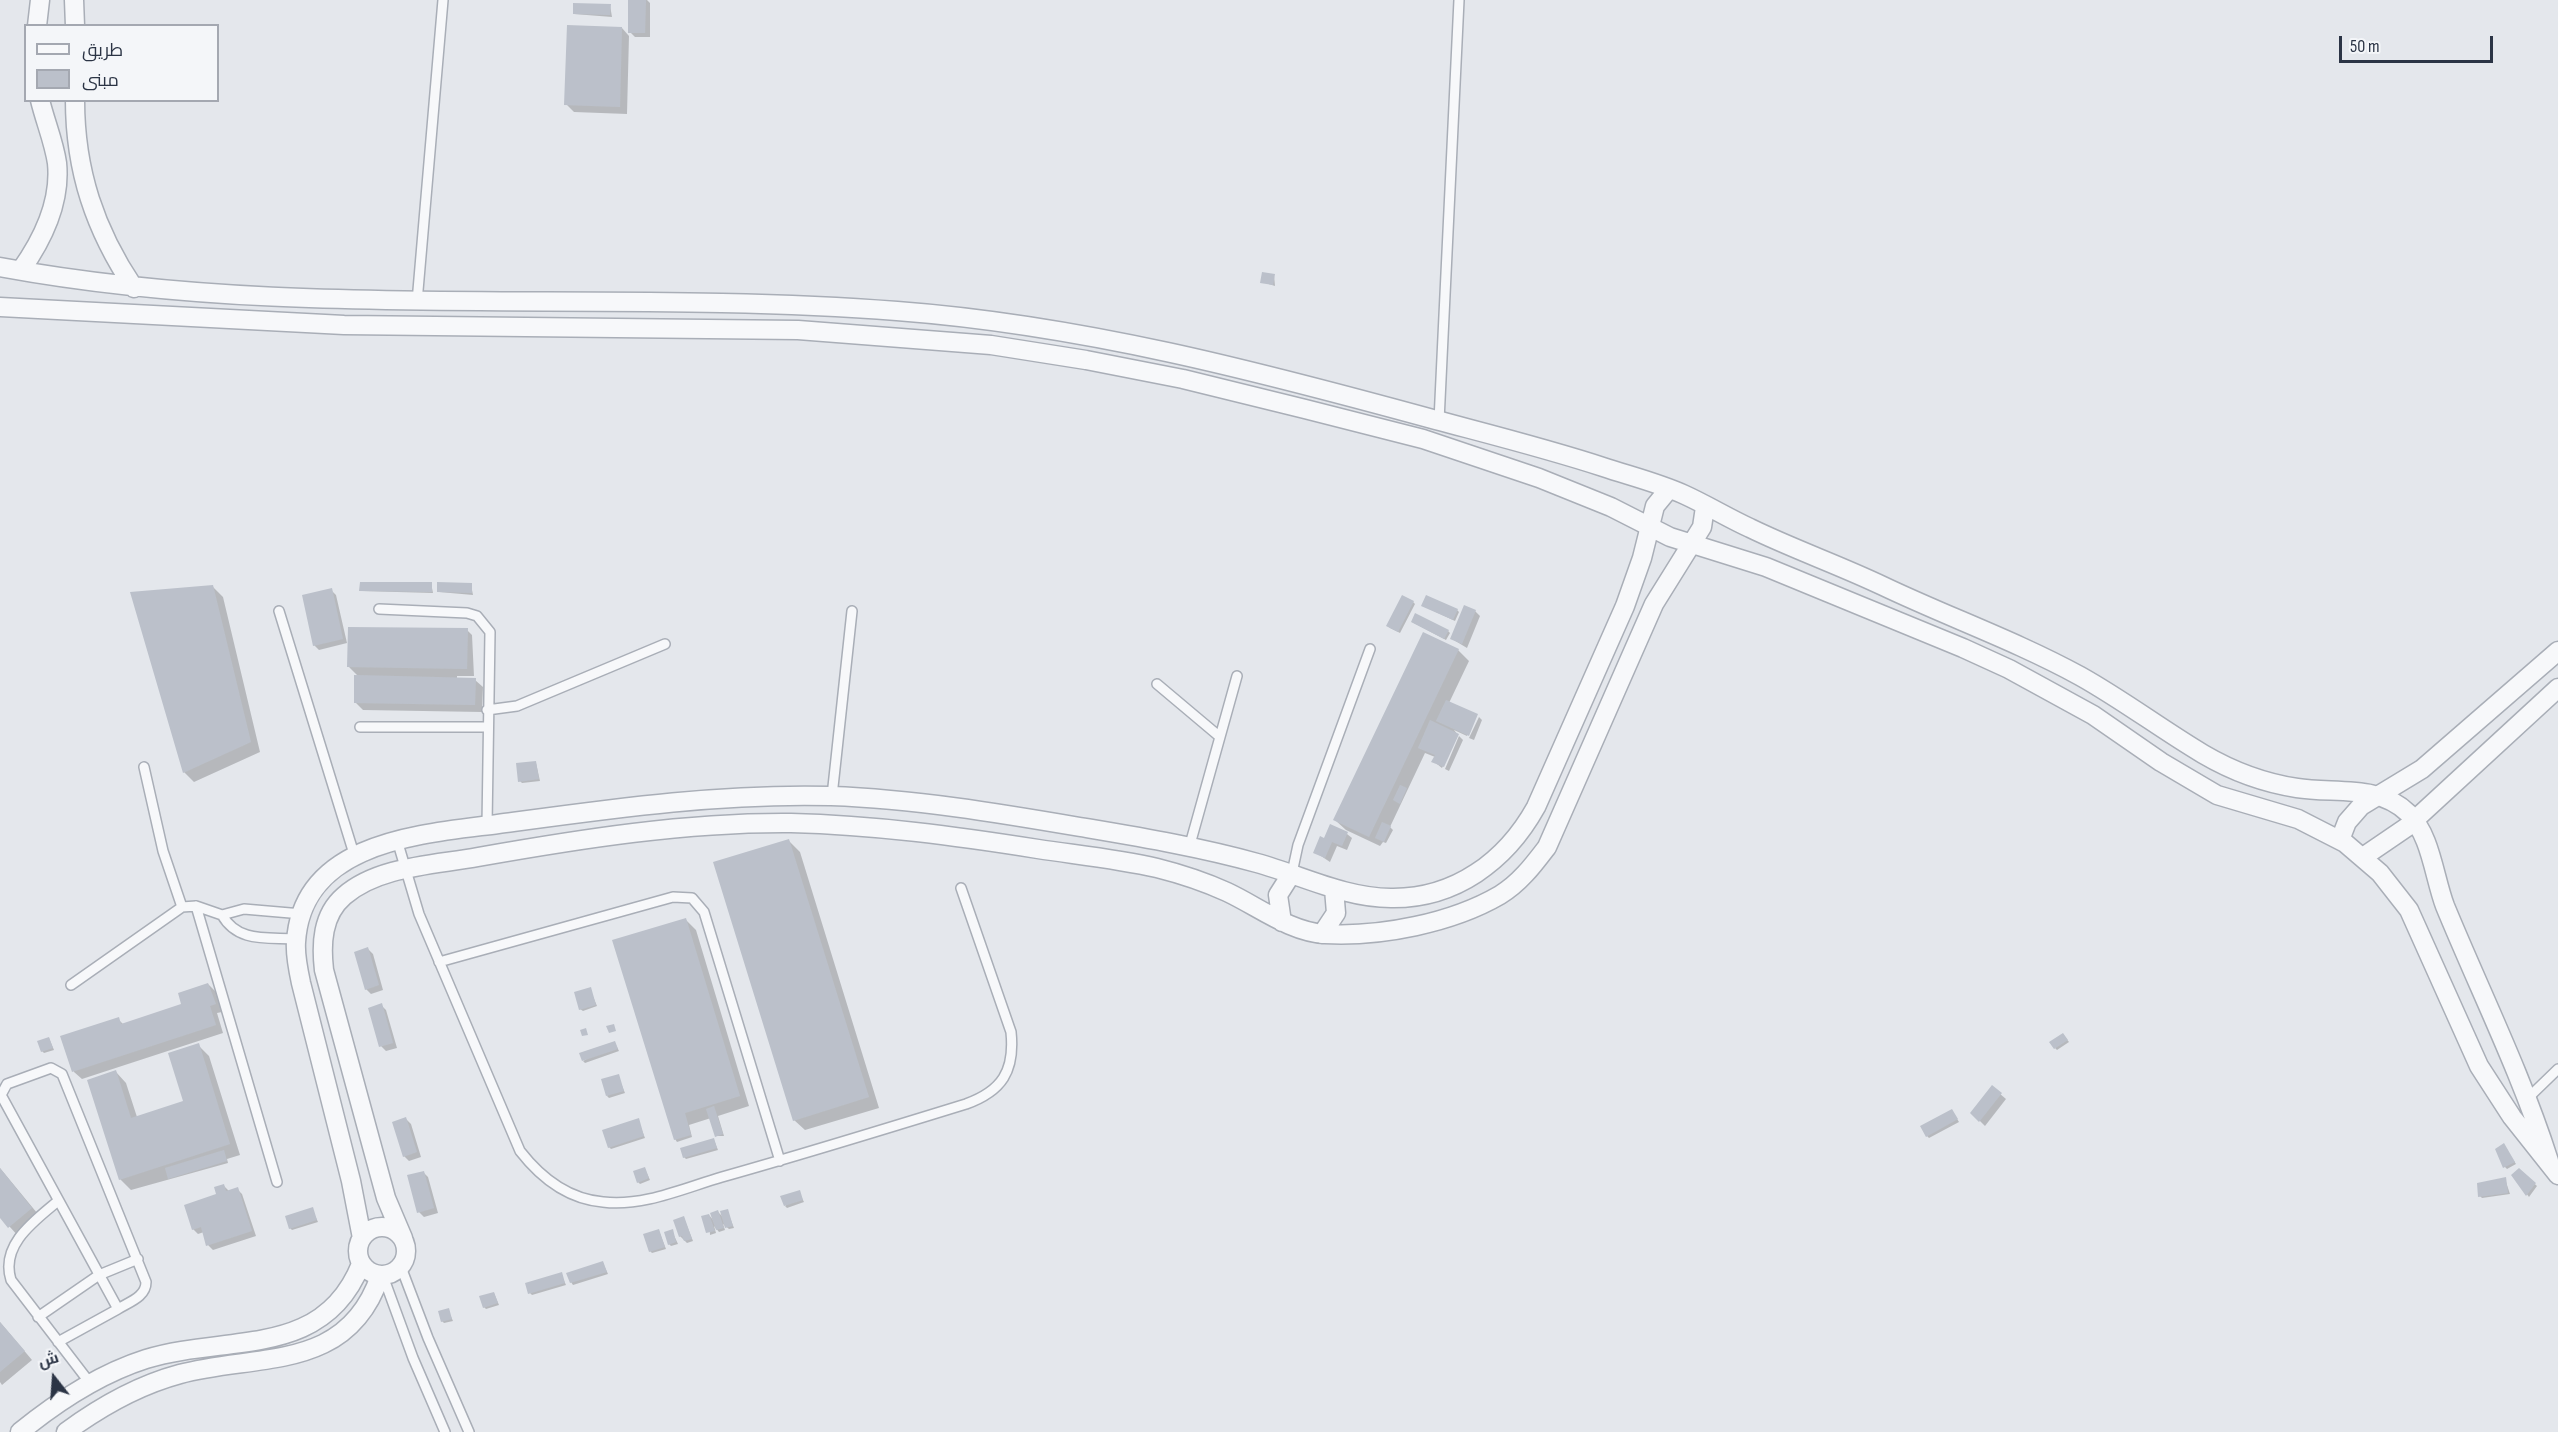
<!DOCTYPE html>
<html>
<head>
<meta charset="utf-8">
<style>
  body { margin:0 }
  #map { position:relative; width:2558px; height:1432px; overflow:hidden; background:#e4e7ec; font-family:"Sofia Sans Condensed",Cairo,sans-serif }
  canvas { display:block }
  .legend { position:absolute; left:24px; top:24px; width:195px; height:78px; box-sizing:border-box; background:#f4f6f9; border:2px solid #a4a8b1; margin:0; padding:8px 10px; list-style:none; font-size:18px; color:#2b3445 }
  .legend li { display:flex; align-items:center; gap:12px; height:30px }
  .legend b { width:30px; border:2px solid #a4a8b1 }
  .north { position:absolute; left:24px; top:1348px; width:60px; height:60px; -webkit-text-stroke:4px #f4f6f9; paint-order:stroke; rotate:343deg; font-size:16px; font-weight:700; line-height:24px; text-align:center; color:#2b3445 }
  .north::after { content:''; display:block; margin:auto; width:21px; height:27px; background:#2b3445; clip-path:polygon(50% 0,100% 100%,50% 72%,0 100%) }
  .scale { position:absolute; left:2339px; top:36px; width:154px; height:27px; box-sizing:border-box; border:3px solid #2b3445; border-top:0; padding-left:8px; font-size:18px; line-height:21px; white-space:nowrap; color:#2b3445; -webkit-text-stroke:4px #f4f6f9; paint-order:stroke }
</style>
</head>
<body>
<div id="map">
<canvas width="2558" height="1432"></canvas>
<ul class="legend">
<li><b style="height:8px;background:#f7f8fa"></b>طريق</li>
<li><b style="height:16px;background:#bbc0ca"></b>مبنى</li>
</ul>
<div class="north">ش</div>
<div class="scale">50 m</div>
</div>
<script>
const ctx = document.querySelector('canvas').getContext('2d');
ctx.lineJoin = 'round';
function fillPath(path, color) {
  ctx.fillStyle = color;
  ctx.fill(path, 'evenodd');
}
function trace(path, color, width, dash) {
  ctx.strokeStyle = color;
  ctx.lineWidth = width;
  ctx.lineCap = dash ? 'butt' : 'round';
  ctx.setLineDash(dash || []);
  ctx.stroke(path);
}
const shadow = new Path2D(`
  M630,0H647L650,3V37H635L630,32Z
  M610,5L612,17L574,14Z
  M622,28L629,36L627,114L574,112L566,104Z
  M1274,275L1275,286L1262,282Z
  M431,583L433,593L361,591Z
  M471,585L473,595L439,592Z
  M212,586L223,597L260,752L194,782L184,772Z
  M331,590L336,595L347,643L319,650L314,645Z
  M1413,602L1415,604L1400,633L1390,628L1388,626Z
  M1423,606L1457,610L1459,612L1455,621Z
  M1475,611L1480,616L1467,648L1452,639Z
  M1412,622L1448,631L1450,633L1446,640Z
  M467,630L472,635L474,676H457V679L475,680L483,687L482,712L363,710L355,702L359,677L349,667Z
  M1458,650L1469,661L1449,703L1476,715L1467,736L1454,730L1458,735L1442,768L1433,761L1435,757L1425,753L1390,827L1393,830L1386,843L1383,842L1380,846L1346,830L1335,820Z
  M1479,717L1482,720L1474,740L1469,738Z
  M1459,736L1463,740L1449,771L1445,769Z
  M536,763L540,781L522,783L520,781Z
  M1347,834L1352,838L1347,850L1337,846L1330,862L1315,852L1325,840Z
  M789,841L800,852L879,1108L805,1130L794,1120Z
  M685,919L696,930L749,1106L718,1116L724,1136H716L711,1118L689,1125L692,1137L677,1142L675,1139Z
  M368,949L373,954L383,990L371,994L366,989Z
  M208,984L216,992L222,1012L217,1013L223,1033L82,1079L74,1072L62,1037L118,1019L123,1024L183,1005Z
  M590,989L597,1006L583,1011L580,1009Z
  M381,1005L386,1010L397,1048L386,1051L381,1046Z
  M2065,1037L2069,1042L2057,1050L2055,1048Z
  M49,1038L54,1050L44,1053L42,1051Z
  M615,1043L619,1051L585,1063L583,1061Z
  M198,1045L209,1056L240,1155L227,1159L228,1163L131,1190L120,1179L116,1072L126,1083L137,1117L185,1102Z
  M618,1076L625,1093L609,1098L607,1096Z
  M1992,1087L2006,1099L1985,1126L1972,1113Z
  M1953,1112L1959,1122L1929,1138L1927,1136Z
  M406,1119L411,1124L421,1157L409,1161L404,1156Z
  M638,1120L645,1138L611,1149L609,1147Z
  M714,1140L718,1150L686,1159L684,1157Z
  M2505,1147L2516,1164L2507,1169L2505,1167Z
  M0,1168L42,1219L19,1237L0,1216Z
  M645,1169L650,1180L640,1184L638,1182Z
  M2519,1170L2537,1186L2529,1197L2513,1175Z
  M423,1172L428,1177L438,1213L424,1217L419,1212Z
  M2505,1179L2510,1194L2482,1198L2480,1196Z
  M224,1186L229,1191L237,1189L242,1194L256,1236L213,1250L208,1245L204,1232L198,1234L193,1229Z
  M799,1192L804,1202L787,1208L785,1206Z
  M312,1209L318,1222L292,1230L290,1228Z
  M727,1210L734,1228L729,1229L723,1224L725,1230L719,1232L714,1226L716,1233L710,1235L709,1215L714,1221L718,1212L724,1218Z
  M684,1218L693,1241L687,1243L680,1236Z
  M659,1231L666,1249L652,1253L650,1251Z
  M672,1231L678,1244L671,1246L669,1244Z
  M603,1263L608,1274L573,1285L571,1282Z
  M561,1274L566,1285L532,1295L530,1293Z
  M494,1293L499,1305L486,1309L484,1307Z
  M448,1310L453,1321L444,1323L442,1321Z
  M0,1322L32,1360L2,1385L0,1382Z`);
const building = new Path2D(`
  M628,0H646L645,33H628Z
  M573,3L611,4L610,15L573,14Z
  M567,25L622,27L620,107L564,105Z
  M1262,272L1275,274L1273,285L1260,283Z
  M360,582H432V592L359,591Z
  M437,582L472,583V593L437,592Z
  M213,585L251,742L183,773L130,592Z
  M332,588L343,639L313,646L302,595Z
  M1402,595L1414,601L1398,632L1386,626Z
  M1426,595L1458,609L1453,620L1421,606Z
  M1464,605L1476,610L1462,644L1450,639Z
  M1415,613L1449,630L1444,639L1411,622Z
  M348,627L468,628L467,669L347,667Z
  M1423,632L1459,649L1369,837L1333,820Z
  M354,675L476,678L475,705L354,703Z
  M1446,700L1478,714L1469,736L1436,721Z
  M1430,720L1459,734L1444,767L1431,762L1435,755L1418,748Z
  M536,761L539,779L518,782L516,763Z
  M1400,785L1407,788L1400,804L1393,800Z
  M1382,822L1391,826L1384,842L1375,838Z
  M1330,824L1348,832L1342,846L1332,842L1325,858L1313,853L1320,836L1324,838Z
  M789,839L869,1097L793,1121L713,862Z
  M686,918L740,1096L685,1113L691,1135L674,1140L612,940Z
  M368,947L379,985L365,990L354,952Z
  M208,983L216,1004L210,1006L216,1025L72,1072L60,1036L119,1017L121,1024L181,1004L178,993Z
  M591,987L596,1005L579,1010L574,992Z
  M382,1003L393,1043L379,1047L368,1008Z
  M614,1024L616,1031L609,1033L606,1026Z
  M586,1028L588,1035L582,1036L580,1030Z
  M2063,1033L2068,1040L2054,1049L2049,1042Z
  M49,1037L53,1048L41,1052L37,1041Z
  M615,1041L618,1049L582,1061L579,1053Z
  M199,1043L230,1144L119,1180L87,1080L116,1070L131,1118L183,1101L168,1053Z
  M619,1074L624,1091L606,1096L601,1079Z
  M1992,1085L2002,1093L1979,1122L1970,1113Z
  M714,1106L723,1134L715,1137L706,1109Z
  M1952,1109L1958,1119L1926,1137L1920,1126Z
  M406,1117L417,1152L403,1157L392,1122Z
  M639,1118L644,1136L608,1148L602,1130Z
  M714,1138L717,1148L683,1158L680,1148Z
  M2504,1143L2515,1162L2503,1168L2495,1149Z
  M224,1150L227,1161L168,1179L165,1168Z
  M645,1167L649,1178L637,1183L633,1171Z
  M0,1168L32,1208L8,1228L0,1218Z
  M2519,1168L2536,1183L2526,1196L2511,1175Z
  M424,1171L434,1208L417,1213L407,1175Z
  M2506,1177L2508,1193L2478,1197L2477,1183Z
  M224,1184L226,1191L238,1187L252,1231L206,1246L201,1227L192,1230L184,1205L216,1194L214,1187Z
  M800,1190L803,1200L784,1206L780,1196Z
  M313,1207L317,1220L289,1229L285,1216Z
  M728,1209L733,1226L725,1228L720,1211Z
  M718,1210L724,1228L716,1230L710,1213Z
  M709,1214L715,1231L706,1233L701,1216Z
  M684,1216L692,1239L684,1241L682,1236L679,1237L673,1220Z
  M659,1229L665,1247L649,1252L643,1234Z
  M673,1229L676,1242L668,1245L664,1232Z
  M603,1261L607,1272L570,1283L566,1273Z
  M562,1272L565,1283L528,1294L525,1283Z
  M494,1292L498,1303L483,1308L479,1296Z
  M449,1308L452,1319L441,1322L438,1311Z
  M0,1322L25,1351L0,1372Z`);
const service = new Path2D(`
  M417,302L443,0
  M1439,421L1459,0
  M379,609L467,613L477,616L490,632L487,825
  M279,611L354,854
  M1157,684L1220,737
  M487,710L517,706L665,644
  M360,727H487
  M144,767L163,851L182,907
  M832,796L852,611
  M397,840L419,914L520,1151C541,1178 568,1199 603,1202C643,1207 684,1188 722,1177C804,1154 885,1129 966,1104C1002,1091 1015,1071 1011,1032L961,888
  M1189,848L1237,676
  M1292,873L1298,845L1370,649
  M196,906L277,1182
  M222,915C238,943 267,937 296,939
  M439,962L673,897L692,898L704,912L780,1161
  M71,985L182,907L196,906L222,915L244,909L302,914
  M51,1068L62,1074L146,1282C146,1297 129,1302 118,1309L1,1095L7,1084Z
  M2528,1098L2558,1069
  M58,1201C34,1221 0,1245 11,1280L90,1383
  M401,1267L428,1338L469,1432
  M383,1276L413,1358L445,1432
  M38,1317L99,1275L138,1259
  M58,1342L118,1309`);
const minor = new Path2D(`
  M74,0L75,26
  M37,26L40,0
  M75,100C75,171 95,230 134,288
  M0,267C296,322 598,288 897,311C1082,325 1257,371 1436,420C1492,435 1548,449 1603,467C1630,476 1659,483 1685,495C1707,505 1728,518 1750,528C1793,549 1839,565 1883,586C1948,617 2016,641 2080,676C2123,700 2161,729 2203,754C2232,771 2264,783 2297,788C2334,794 2379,784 2408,813C2431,835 2434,877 2445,906C2480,991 2521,1073 2549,1161
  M21,270C43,239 61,202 57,163C54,142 45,121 40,100
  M0,307L344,325L798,330L991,345L1086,360L1183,379L1305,409L1423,439L1539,478L1611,507L1670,537L1766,567L1963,648L2009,669L2093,715L2161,762L2217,795L2298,819L2345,843L2380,873L2409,910L2479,1066L2512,1117L2558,1175
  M2340,840L2347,822L2361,806L2422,769L2558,651
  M2363,857L2407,827L2558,688
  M1282,922L1278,895L1292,873
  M1322,934L1336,913L1334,889
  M358 1251a24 24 0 1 1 48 0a24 24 0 1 1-48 0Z
  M362,1238L351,1181L301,983C298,969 295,955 296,942C302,841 422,834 498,824C609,809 720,793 831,796C914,799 998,813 1080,827C1139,837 1200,847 1257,863C1301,875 1345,898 1391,898C1455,899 1506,861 1536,807L1625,606L1642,558L1655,506L1669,489
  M403,1238L386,1198L324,970C321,944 322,915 344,896C378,866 435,865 478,857C580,839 687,822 791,823C874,825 956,836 1038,849C1078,855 1118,859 1157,868C1181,874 1205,882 1227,892C1259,907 1290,932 1325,934C1381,937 1452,923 1500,895C1520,883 1534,864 1547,847L1654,604L1702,527L1705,507
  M20,1432C58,1401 99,1374 146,1359C227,1334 323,1360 361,1264
  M66,1432C100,1407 139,1385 180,1374C258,1353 347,1373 380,1276`);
fillPath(shadow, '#0003');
fillPath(building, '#bbc0ca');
trace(service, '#a9aeb7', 12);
trace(minor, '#a9aeb7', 21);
trace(service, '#f7f8fa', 9);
trace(minor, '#f7f8fa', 18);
</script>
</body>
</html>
